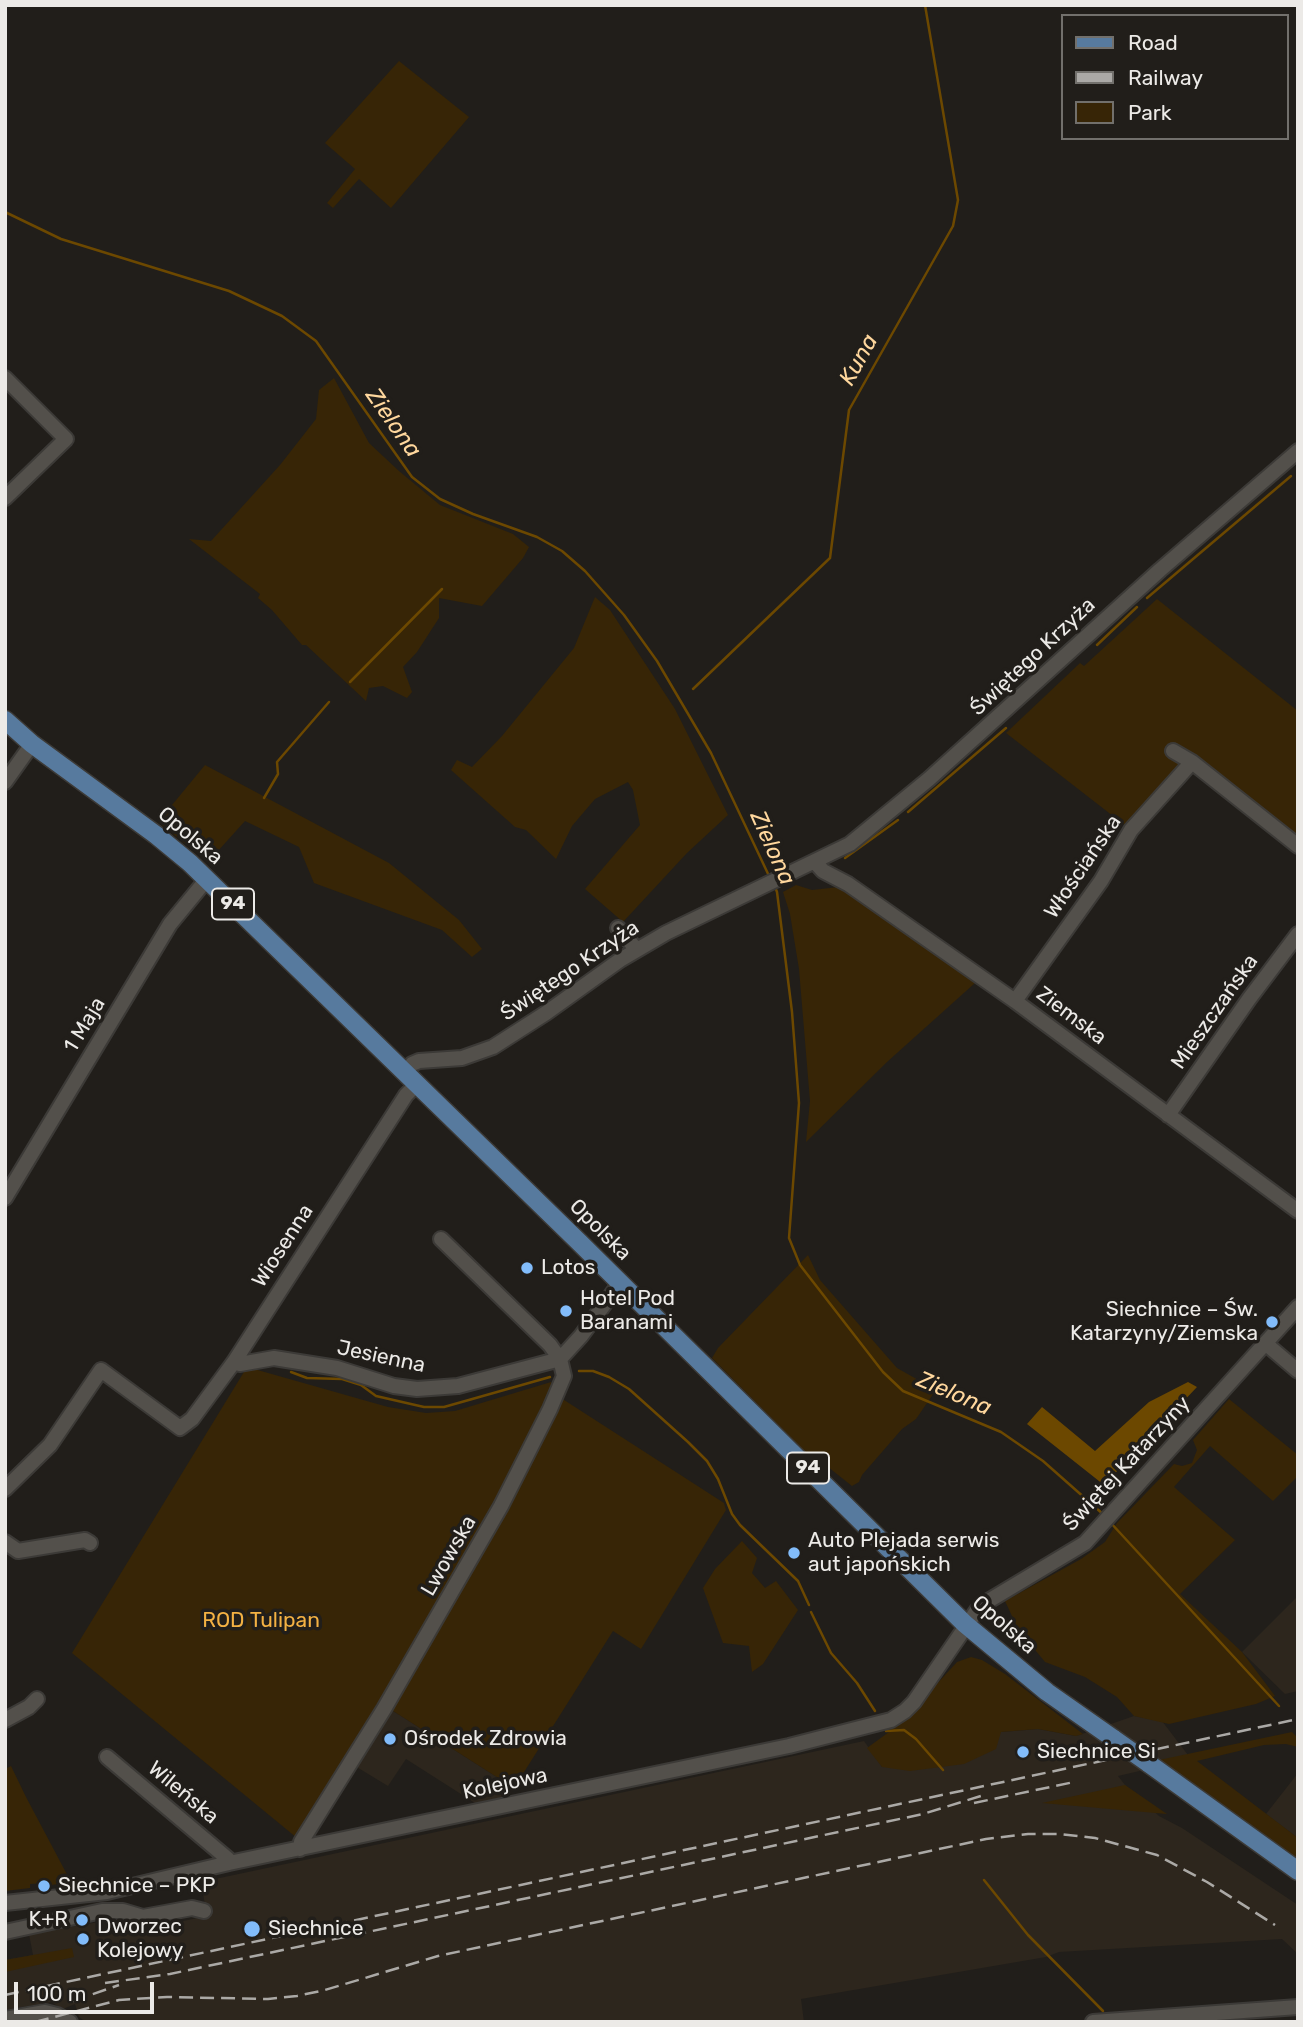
<!DOCTYPE html>
<html>
<head>
<meta charset="utf-8">
<style>
  body { margin:0 }
  #map { position:relative; width:1303px; height:2027px; overflow:hidden; background:#211e1a; font-family:Rubik,sans-serif }
  canvas { display:block }
  .frame { position:absolute; inset:0; border:7px solid #eceae7; pointer-events:none }
  .legend { position:absolute; left:1061px; top:14px; width:228px; height:126px; box-sizing:border-box; background:#211e1a; border:2px solid #72706c; margin:0; padding:9px 12px; list-style:none; font-size:21px; color:#eceae7 }
  .legend li { display:flex; align-items:center; gap:14px; height:35px }
  .legend b { width:35px; border:2px solid #72706c }
  .scale { position:absolute; left:14px; top:1982px; width:140px; height:32px; box-sizing:border-box; border:4px solid #eceae7; border-top:0; padding-left:9px; font-size:21px; line-height:24px; white-space:nowrap; color:#eceae7; -webkit-text-stroke:5px #211e1a; paint-order:stroke }
</style>
</head>
<body>
<div id="map">
<canvas width="1303" height="2027"></canvas>
<div class="frame"></div>
<ul class="legend">
<li><b style="height:9px;background:#577a9e"></b>Road</li>
<li><b style="height:9px;background:#aba9a6"></b>Railway</li>
<li><b style="height:19px;background:#372506"></b>Park</li>
</ul>
<div class="scale">100 m</div>
</div>
<script>
const g = document.querySelector('canvas').getContext('2d');
g.lineJoin = 'round';
function paint(path, color) {
  g.fillStyle = color;
  g.fill(path, 'evenodd');
}
function poly(rows) {
  const path = new Path2D();
  for (const r of rows) {
    path.moveTo(r[0], r[1]);
    for (let i = 2; i < r.length; i += 2) path.lineTo(r[i], r[i + 1]);
  }
  return path;
}
function trace(path, color, width, dash) {
  g.strokeStyle = color;
  g.lineWidth = width;
  g.lineCap = dash ? 'butt' : 'round';
  g.setLineDash(dash || []);
  g.stroke(path);
}
function drawText(font, color, halo, rows, align = 'center') {
  g.font = font + ' Rubik,sans-serif';
  g.lineWidth = 7;
  g.setLineDash([]);
  g.textBaseline = 'middle';
  g.strokeStyle = halo;
  g.fillStyle = color;
  for (const [text, x, y, turn = 0] of rows) {
    g.save();
    g.translate(x, y);
    g.rotate((+turn || 0) * Math.PI / 180);
    g.textAlign = isNaN(turn) ? turn : align;
    if (halo) g.strokeText(text, 0, 0);
    g.fillText(text, 0, 0);
    g.restore();
  }
}
paint(poly([
  [1298,1596,1298,1691,1285,1694,1242,1652],
  [390,1709,514,1788,509,1796,475,1803,406,1759,388,1786,355,1766],
  [1134,1716,1162,1721,1191,1759,1118,1776,1125,1785,1159,1816,1182,1828,1298,1905,1298,1954,1282,1939,1059,1952,1046,1957,801,1999,804,2022,86,2022,79,2017,75,2004,63,2009,51,2002,5,2010,5,1960,33,1955,29,1934,128,1917,131,1932,207,1916,201,1882,864,1741,882,1767,1001,1732,1038,1729,1076,1736],
  [1298,1773,1298,1838,1266,1814]
]), '#2d261d');
paint(poly([
  [399,61,469,117,391,208,359,179,333,208,327,203,355,169,325,143],
  [334,378,369,443,399,471,440,505,513,534,529,547,523,558,482,606,439,598,439,618,417,652,403,667,412,692,407,698,383,686,369,688,366,701,306,645,302,645,272,610,258,598,260,594,189,539,211,541,280,465,316,419,319,390],
  [595,597,610,610,675,709,728,815,687,853,623,922,585,889,640,825,633,790,628,782,595,799,572,826,556,859,526,830,515,827,451,770,457,760,472,767,502,736,574,648],
  [1157,599,1298,711,1298,837,1183,763,1131,830,1006,733,1080,663,1084,666],
  [205,765,389,863,459,920,482,949,472,957,442,930,314,883,299,847,245,821,208,862,158,822],
  [796,885,812,890,839,887,975,983,887,1062,806,1142,810,1101,799,969,790,914,783,892],
  [808,1255,820,1280,897,1368,936,1390,916,1419,902,1429,862,1475,859,1482,852,1486,823,1463,808,1455,712,1358,718,1348],
  [247,1367,388,1407,426,1413,455,1411,551,1382,554,1387,494,1507,378,1706,297,1838,72,1653],
  [561,1398,724,1503,726,1510,641,1649,613,1631,514,1788,390,1709,489,1540,538,1449],
  [1229,1399,1298,1455,1298,1476,1273,1501,1210,1446,1174,1487,1235,1540,1180,1594,1242,1652,1275,1696,1256,1704,1169,1724,1134,1716,1117,1697,1085,1677,1045,1662,1018,1629,1005,1601,1081,1559,1105,1542,1117,1523,1174,1464,1182,1466,1192,1463,1197,1450,1193,1440],
  [742,1541,757,1558,752,1573,765,1588,776,1581,798,1610,763,1664,752,1672,749,1646,723,1643,703,1588,715,1569],
  [971,1657,982,1660,1005,1674,1083,1734,1076,1736,1038,1729,1001,1732,996,1749,964,1764,910,1771,882,1767,867,1748,900,1724,957,1662],
  [1292,1732,1298,1738,1298,1747,1286,1744,1264,1745,1197,1761,1298,1838,1298,1862,1205,1796,1159,1760],
  [11,1766,26,1797,71,1882,45,1886,45,1883,30,1884,30,1888,5,1891,5,1769],
  [1125,1785,1167,1814,1042,1803],
  [72,1948,74,1957,5,1972,5,1960]
]), '#372506');
paint(poly([
  [1188,1382,1197,1387,1104,1485,1027,1424,1042,1407,1095,1451,1149,1402]
]), '#6c4800');
trace(poly([
  [5,212,61,239,229,291,282,316,316,341,412,477,440,499,473,514,537,537,562,551,585,571,624,615,657,661,711,753,770,878],
  [1147,598,1291,476],
  [1097,645,1137,607],
  [350,682,442,589],
  [693,689,830,558,849,410,953,226,958,200,925,5],
  [264,798,278,774,277,762,329,702],
  [908,812,1006,728],
  [845,858,898,820],
  [775,887,777,892,792,1012,799,1103,789,1238,800,1265,883,1372,903,1391,1001,1432,1043,1461,1104,1515],
  [579,1371,593,1371,609,1377,629,1389,688,1442,707,1461,718,1479,732,1514,740,1525,798,1581,809,1605],
  [291,1372,307,1378,342,1379,361,1385,376,1396,424,1407,444,1407,550,1377],
  [1110,1522,1279,1706],
  [811,1612,831,1653,857,1683,875,1711],
  [886,1731,904,1730,916,1739,943,1770],
  [984,1880,1028,1935,1103,2011]
]), '#6c4800', 2.5);
const minor = poly([
  [5,378,66,439,5,498],
  [1173,751,1192,762,1298,846],
  [5,782,32,744],
  [815,862,823,871,848,884,1015,1001,1298,1211],
  [618,928,637,950],
  [1015,1001,1101,881,1131,830,1192,762],
  [405,1072,412,1064,419,1061,462,1058,493,1047,546,1013,620,960,666,933,850,844,929,779,1160,570,1298,451],
  [1168,1115,1249,999,1298,934],
  [5,1198,170,924,207,879],
  [1265,1343,1298,1371],
  [234,1362,240,1364,274,1358,337,1368,394,1386,417,1389,458,1386,560,1359,581,1336,620,1283],
  [5,1489,50,1445,101,1370,180,1428,192,1419,234,1362,406,1095,417,1084],
  [5,1542,18,1551,85,1540,90,1543],
  [5,1720,29,1707,37,1699],
  [107,1757,228,1859,229,1863],
  [300,1849,301,1842,384,1709,501,1506,550,1409,564,1376,560,1359,550,1345,441,1239],
  [5,1903,107,1892,229,1863,789,1746,891,1720,905,1711,914,1702,980,1606,1085,1543,1298,1307],
  [5,1932,102,1911,123,1911,143,1917,192,1908,204,1911],
  [5,2019,45,2012,57,2015,70,2022],
  [1093,2022,1298,2007]
]);
const major = poly([
  [5,720,32,744,156,835,190,863,580,1243,965,1624,1047,1692,1114,1739],
  [1148,1763,1298,1871]
]);
trace(minor, '#3c3a37', 18);
trace(major, '#3c3a37', 21);
trace(minor, '#53504b', 14);
trace(major, '#577a9e', 18);
trace(poly([
  [974,1803,1074,1782],
  [105,1983,170,1974,923,1814,984,1795],
  [5,1995,1298,1719],
  [73,2001,119,1985],
  [35,2022,119,2000,167,1997,268,1999,297,1996,325,1990,438,1956,986,1839,1028,1834,1060,1834,1095,1838,1157,1855,1207,1882,1275,1925]
]), '#aba9a6', 2.5, [14, 7]);
const majorBridge = poly([
  [1114,1739,1148,1763]
]);
trace(majorBridge, '#3c3a37', 21, []);
trace(majorBridge, '#577a9e', 18);
for (const [x, y, r, color] of [
  [527,1268,7,"#82bcfa"],
  [566,1311,7,"#82bcfa"],
  [1272,1322,7,"#82bcfa"],
  [794,1553,7,"#82bcfa"],
  [390,1739,7,"#82bcfa"],
  [1023,1752,7,"#82bcfa"],
  [44,1886,7,"#82bcfa"],
  [82,1920,7,"#82bcfa"],
  [252,1929,9,"#82bcfa"],
  [83,1939,7,"#82bcfa"]
]) {
  const dot = new Path2D();
  dot.arc(x, y, r, 0, 2 * Math.PI);
  g.fillStyle = color;
  g.fill(dot);
  trace(dot, '#211e1a', 2.5);
}
for (const [x, y, w] of [
  [233,904,42],
  [808,1468,42]
]) {
  const box = new Path2D();
  box.roundRect(x - w / 2, y - 15.5, w, 31, 5);
  g.fillStyle = '#211e1a';
  g.fill(box);
  trace(box, '#eceae7', 2);
}
drawText('bold 19px', '#eceae7', null, [
  ["94",233,904],
  ["94",808,1468]
]);
drawText('21px', '#eceae7', '#211e1a', [
  ["Świętego Krzyża",1033,657,-43],
  ["Opolska",190,836,40],
  ["Włościańska",1083,867,-56],
  ["Świętego Krzyża",570,971,-34],
  ["Mieszczańska",1215,1012,-55],
  ["Ziemska",1071,1016,37],
  ["1 Maja",85,1025,-59],
  ["Opolska",600,1230,45],
  ["Wiosenna",283,1246,-57],
  ["Jesienna",381,1357,12],
  ["Świętej Katarzyny",1127,1464,-47],
  ["Lwowska",449,1556,-60],
  ["Opolska",1004,1625,41],
  ["Kolejowa",505,1784,-12],
  ["Wileńska",183,1793,40]
]);
drawText('21px', '#eceae7', '#211e1a', [
  ["Lotos",541,1268],
  ["Hotel Pod",580,1299],
  ["Baranami",580,1323],
  ["Siechnice – Św.",1258,1310,"right"],
  ["Katarzyny/Ziemska",1258,1334,"right"],
  ["Auto Plejada serwis",808,1541],
  ["aut japońskich",808,1565],
  ["Ośrodek Zdrowia",404,1739],
  ["Siechnice Si",1037,1752],
  ["Siechnice – PKP",58,1886],
  ["K+R",68,1920,"right"],
  ["Dworzec",97,1927],
  ["Kolejowy",97,1951],
  ["Siechnice",268,1929]
], 'left');
drawText('21px', '#f3b143', '#211e1a', [
  ["ROD Tulipan",261,1621]
]);
drawText('italic 23px', '#ffd79d', '#211e1a', [
  ["Kuna",859,360,-61],
  ["Zielona",393,423,55],
  ["Zielona",772,848,66],
  ["Zielona",954,1394,23]
]);
</script>
</body>
</html>
